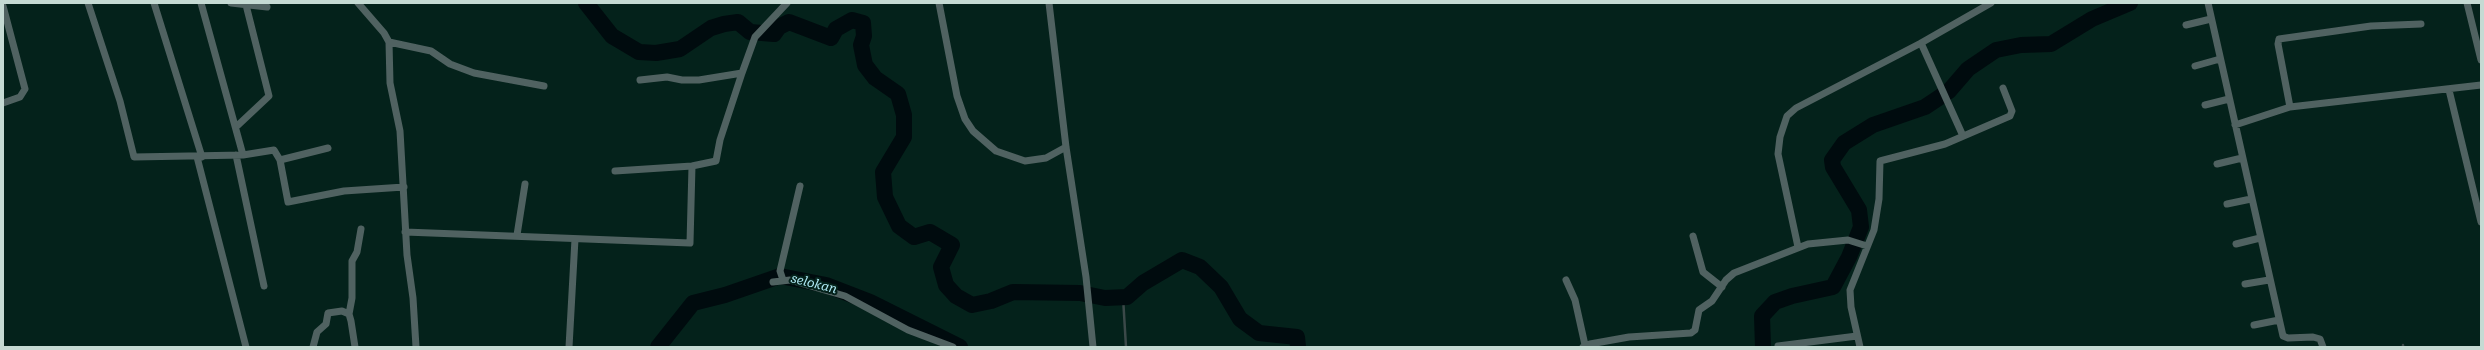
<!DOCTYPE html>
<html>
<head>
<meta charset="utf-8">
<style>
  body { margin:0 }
  #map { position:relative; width:2484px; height:350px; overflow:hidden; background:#04221b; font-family:"Roboto Serif",serif }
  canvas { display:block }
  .frame { position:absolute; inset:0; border:4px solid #c5dad3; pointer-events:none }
</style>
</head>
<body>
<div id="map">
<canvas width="2484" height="350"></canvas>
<div class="frame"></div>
</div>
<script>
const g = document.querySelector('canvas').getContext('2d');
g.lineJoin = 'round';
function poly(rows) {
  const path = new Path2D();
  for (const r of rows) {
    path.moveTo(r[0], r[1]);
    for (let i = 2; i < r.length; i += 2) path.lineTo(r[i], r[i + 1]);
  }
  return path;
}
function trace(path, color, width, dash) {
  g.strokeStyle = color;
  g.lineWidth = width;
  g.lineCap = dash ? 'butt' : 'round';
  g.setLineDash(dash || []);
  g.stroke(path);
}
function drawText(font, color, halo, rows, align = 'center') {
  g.font = font + ' "Roboto Serif",serif';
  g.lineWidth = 4;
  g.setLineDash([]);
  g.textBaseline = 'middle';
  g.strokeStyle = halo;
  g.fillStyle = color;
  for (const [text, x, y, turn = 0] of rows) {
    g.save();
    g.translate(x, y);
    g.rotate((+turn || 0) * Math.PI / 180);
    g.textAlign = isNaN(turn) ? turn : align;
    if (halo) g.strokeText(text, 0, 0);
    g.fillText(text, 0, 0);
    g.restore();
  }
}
trace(poly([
  [1123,297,1126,347],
  [2403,345,2403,347]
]), '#3b4949', 2.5);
trace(poly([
  [586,3,612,36,639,52,656,53,680,49,711,28,724,24,738,22,750,32,774,34,779,27,789,22,831,38,836,29,852,20,863,23,864,36,861,45,865,65,875,78,898,94,904,115,904,137,883,172,885,197,899,226,914,237,930,232,952,245,941,267,946,285,956,296,972,305,991,301,1013,292,1080,293,1105,298,1127,297,1143,283,1182,260,1200,267,1221,287,1240,319,1259,333,1297,337,1298,347],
  [658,347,693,303,725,295,780,276,826,285,870,302,960,347],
  [1763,347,1762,316,1775,302,1792,296,1833,287,1849,257,1861,227,1859,210,1833,167,1832,160,1844,143,1873,125,1925,107,1949,91,1968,69,1996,50,2021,45,2051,44,2092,19,2130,3]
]), '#000b0e', 16);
trace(poly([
  [88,3,120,101,134,157,243,155,274,150,280,160,288,202,344,191,404,187],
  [154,3,202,157],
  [201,3,243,155],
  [231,3,267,7],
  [358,3,384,33,389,42,390,83,400,131,407,255,413,298,416,347],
  [939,3,957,96,965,119,973,131,996,151,1025,161,1046,158,1066,147],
  [1049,3,1066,147,1086,277,1093,347],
  [2208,3,2283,336,2288,338,2313,337,2320,339,2323,347],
  [2467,3,2481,60],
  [3,6,25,89,20,97,3,103],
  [2186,25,2211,19],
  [389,42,431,51,450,64,474,73,544,86],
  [1921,43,1963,136],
  [2195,66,2220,59],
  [640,80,667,77,682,80,699,80,742,73,755,37,787,3],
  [2449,90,2481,222],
  [2205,105,2229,99],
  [2290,107,2278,44,2279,39,2371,26,2421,24],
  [2235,125,2290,107,2481,85],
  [236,127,269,96,246,5],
  [236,155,264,286],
  [197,157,246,347],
  [280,160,328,148],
  [2217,164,2242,158],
  [615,171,692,166,716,161,720,140,742,73],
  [2227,204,2251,199],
  [405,232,690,243,692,166],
  [517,235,525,184],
  [1693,236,1703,272,1722,287],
  [2236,244,2260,238],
  [1798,247,1778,154,1780,137,1787,116,1796,108,1921,43,1991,3],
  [783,280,780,271,800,186],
  [1566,280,1575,300,1585,345],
  [773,282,790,280,845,296,908,330,953,347],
  [2245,284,2269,280],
  [349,314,352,298,352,261,357,252,361,229],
  [2254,325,2279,320],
  [1778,346,1857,336],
  [313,347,317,332,326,324,328,313,342,311,349,314,351,321,355,347],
  [569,347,575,239],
  [1583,347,1590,344,1629,337,1691,333,1695,330,1699,310,1712,301,1726,280,1734,273,1808,244,1848,240,1867,246],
  [1860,347,1851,307,1850,290,1874,230,1879,199,1880,161,1945,144,2010,116,2012,111,2003,88]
]), '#506261', 7);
drawText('italic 13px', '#b0eaf5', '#04221b', [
  ["selokan",814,284,14]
]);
</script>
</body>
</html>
